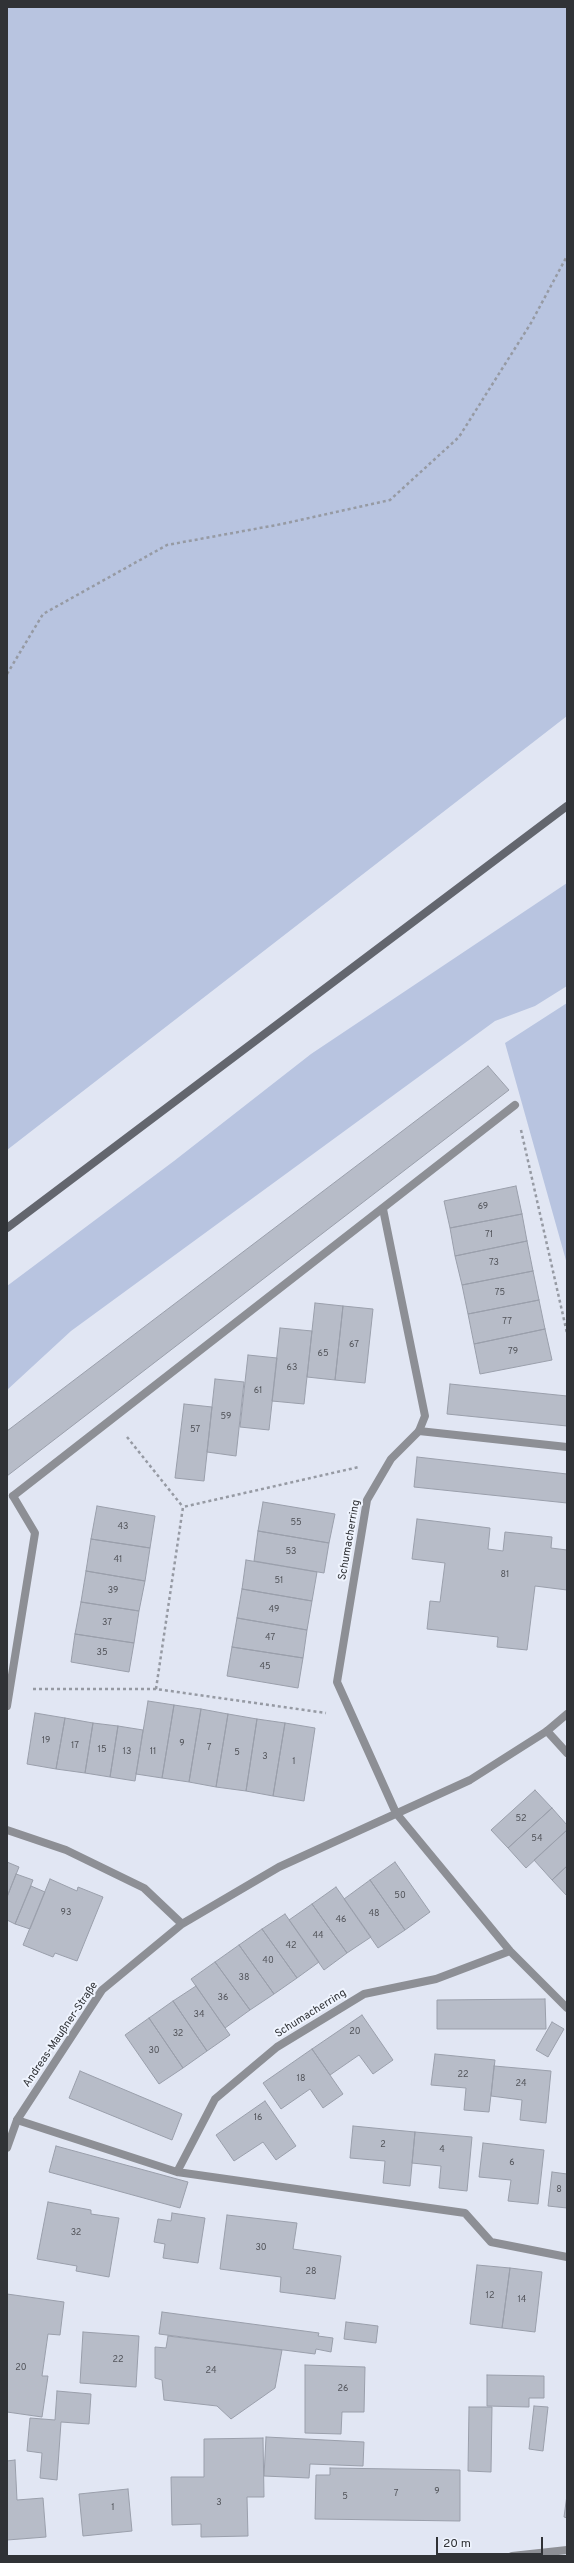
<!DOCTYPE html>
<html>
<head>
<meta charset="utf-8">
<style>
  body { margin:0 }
  #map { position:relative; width:574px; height:2563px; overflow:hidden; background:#e1e6f3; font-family:Overpass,sans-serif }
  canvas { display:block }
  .frame { position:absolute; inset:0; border:8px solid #303236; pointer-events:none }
  .scale { position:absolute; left:436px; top:2537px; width:107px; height:18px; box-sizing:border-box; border:2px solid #303236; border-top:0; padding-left:5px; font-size:12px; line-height:14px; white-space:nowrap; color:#303236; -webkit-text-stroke:3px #eff4fe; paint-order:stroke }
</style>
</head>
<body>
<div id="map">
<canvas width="574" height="2563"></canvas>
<div class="frame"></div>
<div class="scale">20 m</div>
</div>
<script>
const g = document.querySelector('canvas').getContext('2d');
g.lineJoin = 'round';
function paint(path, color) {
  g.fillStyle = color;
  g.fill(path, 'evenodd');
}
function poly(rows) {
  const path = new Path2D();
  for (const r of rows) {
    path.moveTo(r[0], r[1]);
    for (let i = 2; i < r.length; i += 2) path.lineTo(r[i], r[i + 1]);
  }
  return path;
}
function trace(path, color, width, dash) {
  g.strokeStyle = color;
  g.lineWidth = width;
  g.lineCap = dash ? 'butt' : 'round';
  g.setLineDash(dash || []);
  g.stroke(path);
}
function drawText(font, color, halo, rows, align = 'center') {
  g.font = font + ' Overpass,sans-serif';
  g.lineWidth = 4;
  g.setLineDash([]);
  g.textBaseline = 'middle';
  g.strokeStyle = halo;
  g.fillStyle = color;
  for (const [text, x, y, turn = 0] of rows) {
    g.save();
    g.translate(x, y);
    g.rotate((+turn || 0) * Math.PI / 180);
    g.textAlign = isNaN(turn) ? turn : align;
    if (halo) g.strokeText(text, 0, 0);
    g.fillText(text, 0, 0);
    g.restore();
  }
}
paint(poly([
  [7,7,567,7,567,716,7,1150],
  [567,883,567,986,535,1006,495,1021,71,1331,7,1390,7,1286,174,1161,311,1054],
  [567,1003,567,1264,505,1043]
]), '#b8c4e0');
const building = poly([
  [488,1066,509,1090,7,1476,7,1431,488,1066],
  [516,1186,522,1214,450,1228,444,1201,516,1186],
  [522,1214,527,1241,455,1256,450,1228,522,1214],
  [527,1241,533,1271,462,1285,455,1256,527,1241],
  [533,1271,539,1300,468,1314,462,1285,533,1271],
  [539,1300,545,1329,474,1344,468,1314,539,1300],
  [315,1303,343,1306,335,1380,307,1377,315,1303],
  [343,1306,373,1309,365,1383,335,1380,343,1306],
  [280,1328,312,1331,304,1404,272,1401,280,1328],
  [545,1329,552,1360,480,1374,474,1344,545,1329],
  [248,1355,277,1358,269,1430,240,1427,248,1355],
  [215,1379,244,1382,236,1456,207,1452,215,1379],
  [450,1384,567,1396,567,1426,447,1414,450,1384],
  [184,1404,212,1407,204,1481,175,1478,184,1404],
  [417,1457,567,1474,567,1503,414,1487,417,1457],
  [263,1502,335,1514,329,1543,258,1531,263,1502],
  [97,1506,155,1516,150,1548,91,1539,97,1506],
  [417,1519,490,1528,488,1549,503,1551,505,1532,552,1537,551,1548,567,1550,567,1590,535,1586,527,1650,497,1647,498,1637,427,1629,430,1601,440,1602,445,1563,412,1559,417,1519],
  [258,1531,329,1543,324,1573,254,1561,258,1531],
  [91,1539,150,1548,145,1581,86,1571,91,1539],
  [246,1560,317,1572,312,1601,242,1589,246,1560],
  [86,1571,145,1581,139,1611,81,1602,86,1571],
  [242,1589,312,1601,307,1630,237,1618,242,1589],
  [81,1602,139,1611,134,1643,75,1634,81,1602],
  [237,1618,307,1630,303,1658,232,1647,237,1618],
  [75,1634,134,1643,129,1672,71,1662,75,1634],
  [232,1647,303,1658,298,1688,227,1676,232,1647],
  [148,1701,174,1705,162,1778,136,1774,148,1701],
  [174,1705,201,1709,189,1782,162,1778,174,1705],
  [201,1709,228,1714,216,1787,189,1782,201,1709],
  [35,1713,65,1718,56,1769,27,1764,35,1713],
  [228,1714,257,1719,246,1791,216,1787,228,1714],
  [65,1718,93,1723,85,1773,56,1769,65,1718],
  [257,1719,285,1723,273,1796,246,1791,257,1719],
  [93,1723,118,1726,110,1777,85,1773,93,1723],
  [285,1723,315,1728,304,1801,273,1796,285,1723],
  [118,1726,143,1730,135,1781,110,1777,118,1726],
  [535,1790,552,1808,508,1848,491,1830,535,1790],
  [552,1808,567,1825,567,1830,526,1868,508,1848,552,1808],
  [567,1830,567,1866,552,1880,534,1860,567,1830],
  [7,1862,19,1867,7,1897,7,1862],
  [395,1862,430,1912,405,1930,370,1880,395,1862],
  [567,1866,567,1896,552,1880,567,1866],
  [16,1874,33,1880,15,1924,7,1920,7,1897,16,1874],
  [50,1879,77,1891,78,1887,103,1897,77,1961,55,1953,53,1957,23,1945,50,1879],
  [370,1880,405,1930,378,1948,344,1899,370,1880],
  [31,1886,45,1892,30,1929,15,1924,31,1886],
  [336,1887,371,1937,347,1953,312,1904,336,1887],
  [312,1904,347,1953,324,1970,289,1920,312,1904],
  [285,1914,319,1962,297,1978,262,1929,285,1914],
  [262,1929,297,1978,274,1994,239,1945,262,1929],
  [239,1945,274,1994,250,2010,215,1962,239,1945],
  [215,1962,250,2010,225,2028,191,1979,215,1962],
  [196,1986,230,2035,207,2051,173,2001,196,1986],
  [545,1999,546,2029,437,2029,437,2000,545,1999],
  [173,2001,207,2051,183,2068,149,2018,173,2001],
  [362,2015,393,2060,373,2074,359,2055,330,2075,312,2049,362,2015],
  [149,2018,183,2068,159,2084,125,2035,149,2018],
  [552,2022,564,2029,548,2057,536,2050,552,2022],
  [312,2049,343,2094,323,2108,310,2089,281,2109,263,2083,312,2049],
  [435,2054,495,2060,489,2112,464,2110,466,2088,431,2085,435,2054],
  [494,2066,551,2071,546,2123,520,2120,522,2100,491,2096,494,2066],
  [80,2071,182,2114,172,2140,69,2098,80,2071],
  [265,2101,296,2146,276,2160,263,2142,234,2161,216,2135,265,2101],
  [353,2126,415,2132,410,2186,383,2183,385,2161,350,2158,353,2126],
  [415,2132,472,2137,467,2191,439,2188,441,2166,412,2163,415,2132],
  [483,2143,544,2150,538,2204,508,2201,511,2180,479,2177,483,2143],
  [56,2146,188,2182,180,2208,49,2172,56,2146],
  [552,2172,567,2174,567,2208,548,2206,552,2172],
  [48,2202,91,2210,91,2214,119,2218,109,2277,76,2271,77,2266,37,2259,48,2202],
  [172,2213,205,2218,198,2263,163,2258,165,2244,154,2242,158,2219,171,2221,172,2213],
  [227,2215,297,2223,293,2249,341,2256,335,2299,280,2292,281,2277,220,2269,227,2215],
  [477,2265,510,2268,502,2328,470,2324,477,2265],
  [510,2268,542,2272,535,2332,502,2328,510,2268],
  [7,2294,64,2302,60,2335,48,2334,42,2376,48,2376,42,2417,7,2412,7,2294],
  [162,2312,319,2333,318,2336,333,2338,331,2352,316,2349,315,2354,159,2334,162,2312],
  [346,2322,378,2326,376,2343,344,2339,346,2322],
  [83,2332,139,2336,136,2387,80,2383,83,2332],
  [168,2336,282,2350,275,2388,231,2419,217,2406,164,2400,162,2380,155,2378,155,2347,166,2348,168,2336],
  [305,2365,365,2367,364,2412,342,2412,341,2434,305,2433,305,2365],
  [487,2375,544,2376,544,2398,529,2398,529,2407,487,2406,487,2375],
  [57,2391,91,2394,89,2424,61,2422,57,2480,40,2478,42,2453,27,2451,30,2418,55,2420,57,2391],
  [534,2406,548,2407,543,2451,529,2449,534,2406],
  [469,2407,492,2407,491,2472,468,2471,469,2407],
  [266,2437,364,2442,363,2466,310,2464,309,2478,264,2476,266,2437],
  [263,2438,264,2497,247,2497,248,2536,201,2537,201,2524,172,2525,171,2477,204,2477,204,2439,263,2438],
  [15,2460,17,2500,43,2498,46,2537,7,2540,7,2461,15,2460],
  [330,2468,460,2470,460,2521,315,2519,316,2475,330,2475,330,2468],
  [128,2489,132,2531,83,2536,79,2494,128,2489],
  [567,2495,567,2518,564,2517,567,2495]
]);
paint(building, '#b7bcc8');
trace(building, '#9a9fab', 1);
trace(poly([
  [7,674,43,614,167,545,282,524,390,500,459,437,531,323,567,256],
  [521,1130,567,1333],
  [127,1437,183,1507],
  [33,1689,156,1689,326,1713],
  [156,1689,183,1507,359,1467]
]), '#969aa3', 2.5, [3, 3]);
trace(poly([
  [419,1431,567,1447],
  [13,1496,515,1105],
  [547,1731,567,1753],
  [396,1813,510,1951,567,2008],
  [17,2120,177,2172,465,2213,491,2242,567,2257],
  [177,2172,215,2099,277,2047,364,1994,436,1979,510,1951]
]), '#8d8f95', 8);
trace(poly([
  [383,1209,425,1416,419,1431,391,1459,367,1500,337,1682,396,1813],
  [7,1706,35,1533,13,1496],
  [7,1830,66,1850,144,1888,182,1924],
  [7,2148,17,2120,102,1990,182,1924,279,1867,470,1780,547,1731,567,1714],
  [512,2556,567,2550]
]), '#8d8f95', 8);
trace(poly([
  [7,1228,567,806]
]), '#63666e', 8);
drawText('9px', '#52545a', null, [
  ["69",483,1207],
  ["71",489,1235],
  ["73",494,1263],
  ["75",500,1293],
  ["77",507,1322],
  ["67",354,1345],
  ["79",513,1352],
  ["65",323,1354],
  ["63",292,1368],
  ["61",258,1391],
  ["59",226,1417],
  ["57",195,1430],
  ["55",296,1523],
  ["43",123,1527],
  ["53",291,1552],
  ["41",118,1560],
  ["81",505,1575],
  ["51",279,1581],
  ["39",113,1591],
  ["49",274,1610],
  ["37",107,1623],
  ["47",270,1638],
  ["35",102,1653],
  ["45",265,1667],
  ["19",46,1741],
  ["9",182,1744],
  ["17",75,1746],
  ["7",209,1748],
  ["15",102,1750],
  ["13",127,1752],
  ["11",153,1752],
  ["5",237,1753],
  ["3",265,1757],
  ["1",294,1762],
  ["52",521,1819],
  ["54",537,1839],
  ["50",400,1896],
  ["93",66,1913],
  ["48",374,1914],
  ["46",341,1920],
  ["44",318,1936],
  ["42",291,1946],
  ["40",268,1961],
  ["38",244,1978],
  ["36",223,1998],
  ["34",199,2015],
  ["20",355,2032],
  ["32",178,2034],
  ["30",154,2051],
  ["22",463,2075],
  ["18",301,2079],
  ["24",521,2084],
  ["16",258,2118],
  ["2",383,2145],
  ["4",442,2150],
  ["6",512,2163],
  ["8",559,2190],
  ["32",76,2233],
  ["30",261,2248],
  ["28",311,2272],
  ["12",490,2296],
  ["14",522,2300],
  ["22",118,2360],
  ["20",21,2368],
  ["24",211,2371],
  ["26",343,2389],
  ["9",437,2492],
  ["7",396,2494],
  ["5",345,2497],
  ["3",219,2503],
  ["1",113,2508]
]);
drawText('11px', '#303236', '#eff4fe', [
  ["Schumacherring",350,1540,-80],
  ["Schumacherring",311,2014,-32],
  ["Andreas-Maußner-Straße",61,2035,-56]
]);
</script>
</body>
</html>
